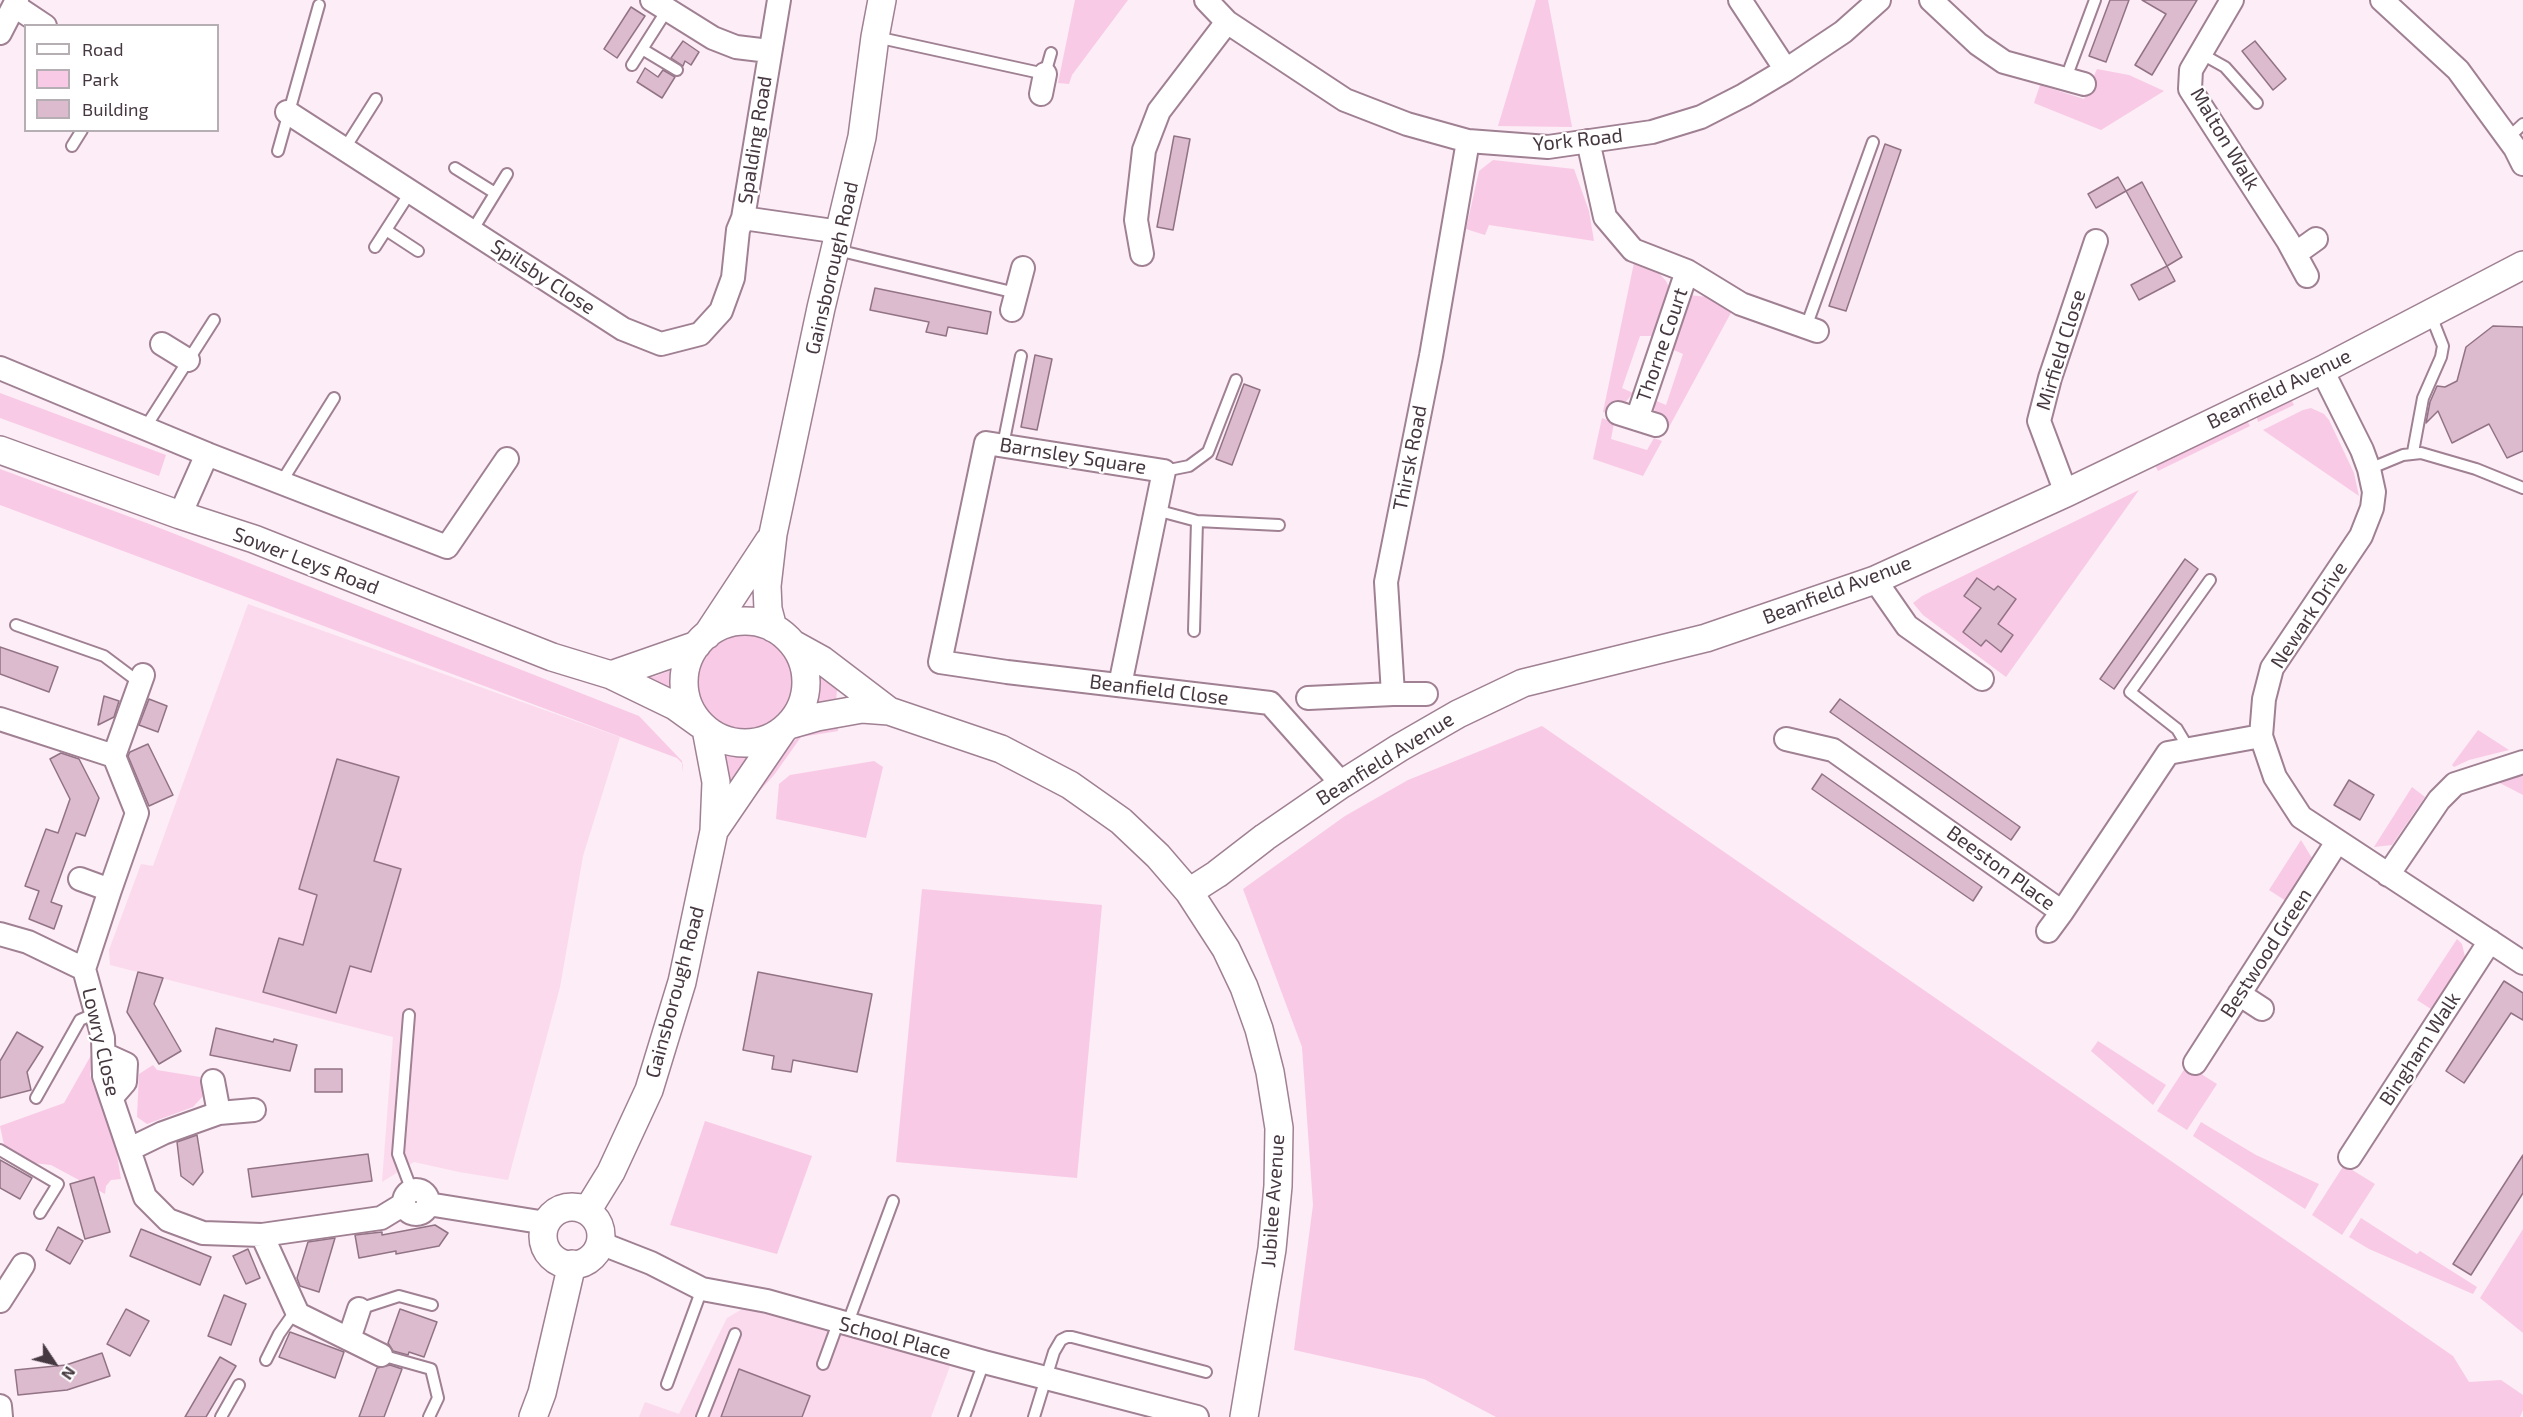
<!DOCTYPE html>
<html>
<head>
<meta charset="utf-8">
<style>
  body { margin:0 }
  #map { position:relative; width:2523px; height:1417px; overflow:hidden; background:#fcedf6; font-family:"Exo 2",sans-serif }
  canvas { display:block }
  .legend { position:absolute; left:24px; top:24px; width:195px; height:108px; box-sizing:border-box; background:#fff; border:2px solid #b5afb3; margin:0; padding:8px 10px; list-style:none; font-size:18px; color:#463840 }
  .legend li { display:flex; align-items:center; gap:12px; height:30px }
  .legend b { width:30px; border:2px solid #b5afb3 }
  .north { position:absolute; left:24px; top:1333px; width:60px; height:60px; -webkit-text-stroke:4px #fff; paint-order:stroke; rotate:125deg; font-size:16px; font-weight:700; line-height:24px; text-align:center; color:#463840 }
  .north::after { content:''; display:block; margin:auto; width:21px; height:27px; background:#463840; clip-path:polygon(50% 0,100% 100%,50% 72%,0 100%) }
</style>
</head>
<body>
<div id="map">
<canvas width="2523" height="1417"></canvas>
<ul class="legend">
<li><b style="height:8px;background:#fff"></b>Road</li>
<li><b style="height:16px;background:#f9cae6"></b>Park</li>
<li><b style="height:16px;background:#ddbbcf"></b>Building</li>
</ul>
<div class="north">N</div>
</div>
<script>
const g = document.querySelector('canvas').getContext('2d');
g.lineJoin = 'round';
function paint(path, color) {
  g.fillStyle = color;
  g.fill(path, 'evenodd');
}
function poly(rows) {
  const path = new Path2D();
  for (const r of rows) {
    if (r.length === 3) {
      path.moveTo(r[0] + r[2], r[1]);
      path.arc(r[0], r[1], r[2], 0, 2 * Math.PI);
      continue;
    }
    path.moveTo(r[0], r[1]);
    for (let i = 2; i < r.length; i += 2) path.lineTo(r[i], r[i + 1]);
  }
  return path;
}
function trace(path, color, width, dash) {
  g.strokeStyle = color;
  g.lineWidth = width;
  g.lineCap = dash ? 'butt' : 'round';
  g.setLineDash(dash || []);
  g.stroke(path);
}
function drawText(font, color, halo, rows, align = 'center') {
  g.font = font + ' "Exo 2",sans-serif';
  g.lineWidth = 4.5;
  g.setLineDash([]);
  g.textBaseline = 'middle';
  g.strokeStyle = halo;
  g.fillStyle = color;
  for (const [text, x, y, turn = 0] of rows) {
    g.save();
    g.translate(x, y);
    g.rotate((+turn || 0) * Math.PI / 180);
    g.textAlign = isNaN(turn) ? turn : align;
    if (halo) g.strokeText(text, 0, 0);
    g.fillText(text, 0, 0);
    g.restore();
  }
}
paint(poly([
  [248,604,620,737,583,856,560,987,508,1180,459,1172,414,1162,382,1182,393,1037,110,965,109,950,141,864,153,866],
  [749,1305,953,1358,931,1417,639,1417,645,1402,679,1414,727,1318]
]), '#fcdaee');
paint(poly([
  [1075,0,1128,0,1072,75,1069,84,1058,83],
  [1536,0,1548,0,1572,127,1498,126],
  [2097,69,2129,75,2164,91,2101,130,2034,103,2040,85,2084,99],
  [1493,160,1574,169,1589,211,1594,241,1489,225,1485,235,1466,229,1479,171],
  [1635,258,1657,271,1666,281,1671,291,1656,336,1640,336,1622,388,1633,393,1615,415,1603,412],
  [1688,295,1708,297,1733,309,1668,429,1655,416,1654,400,1666,405,1683,354,1669,348],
  [0,393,166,455,159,476,0,418],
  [2290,397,2294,405,2258,422,2256,414],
  [2311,408,2324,414,2329,420,2354,473,2359,496,2263,430,2303,410],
  [1602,418,1614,423,1611,439,1647,450,1654,438,1662,441,1643,476,1593,459],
  [2246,418,2250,426,2158,471,2154,463],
  [0,469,152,525,639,716,682,761,683,772,683,764,677,758,0,505],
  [2139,490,2006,677,1923,615,1913,603,1922,596],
  [745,682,51],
  [671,670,675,673,676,695,638,679,656,676],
  [816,670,842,683,837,690,836,701,813,707,817,682],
  [837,722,838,731,801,737,774,775,754,797,752,794,786,749,802,733],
  [1542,726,2453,1356,2469,1382,2501,1380,2523,1395,2523,1410,2520,1417,1496,1417,1424,1379,1294,1350,1313,1205,1302,1047,1243,889,1345,816,1408,780],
  [2478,730,2509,750,2469,760,2454,767,2452,765],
  [720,749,736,753,758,754,736,787,723,783],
  [874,761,883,767,866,838,776,819,779,784,790,775],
  [2523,776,2523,795,2494,780],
  [2412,787,2425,797,2392,845,2374,847],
  [2301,840,2312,858,2286,901,2269,890],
  [922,889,1102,905,1077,1178,896,1162],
  [2457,939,2462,944,2466,961,2434,1011,2417,1000],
  [2098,1041,2166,1085,2153,1105,2091,1051],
  [94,1050,90,1075,94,1088,104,1099,110,1113,121,1179,111,1180,106,1186,105,1194,51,1165,33,1163,19,1158,4,1145,0,1126,64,1103],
  [153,1065,157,1070,200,1077,203,1096,193,1107,147,1124,137,1117,139,1074],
  [2187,1065,2217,1084,2187,1130,2157,1111],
  [705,1121,812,1156,777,1254,670,1225],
  [2201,1122,2256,1155,2319,1184,2305,1209,2193,1136],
  [2344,1165,2375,1184,2342,1235,2312,1215],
  [2361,1218,2417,1254,2420,1251,2477,1287,2473,1294,2369,1249,2349,1237],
  [2523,1229,2523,1333,2480,1298]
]), '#f9cae6');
const building = poly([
  [2110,0,2129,0,2106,62,2089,56,2110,0],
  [2142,0,2197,0,2152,75,2135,65,2166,14,2142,0],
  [631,7,645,16,617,58,604,49,631,7],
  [683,41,699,52,691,65,685,61,683,66,671,58,683,41],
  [2255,41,2286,79,2273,90,2242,51,2255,41],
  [645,68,658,77,663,70,675,77,662,98,637,82,645,68],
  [1174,136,1190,139,1173,230,1157,227,1174,136],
  [1885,144,1901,150,1846,311,1829,306,1885,144],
  [2118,177,2126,191,2096,208,2088,194,2118,177],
  [2142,182,2182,257,2167,266,2126,191,2142,182],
  [2167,266,2175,281,2139,300,2131,285,2167,266],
  [875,288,991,312,987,334,948,327,946,336,926,332,929,322,870,310,875,288],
  [2493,326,2523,327,2523,451,2507,458,2489,424,2452,443,2438,411,2426,423,2430,402,2437,386,2445,387,2457,381,2466,347,2493,326],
  [1035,355,1052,359,1037,430,1021,427,1035,355],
  [1244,384,1260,390,1232,465,1216,459,1244,384],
  [2185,559,2198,569,2114,689,2100,679,2185,559],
  [1977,578,1994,590,1998,586,2016,599,1998,624,2013,635,2001,652,1986,640,1981,646,1963,632,1981,608,1964,596,1977,578],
  [0,647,58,667,49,692,0,674,0,647],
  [104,696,119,701,114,717,98,725,104,696],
  [149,699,167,706,158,732,139,725,149,699],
  [1840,699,2020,827,2011,840,1830,712,1840,699],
  [148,744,173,795,149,806,128,756,130,752,148,744],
  [61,753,79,759,99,798,85,836,76,833,51,902,62,906,54,929,29,919,39,891,25,886,46,829,58,833,70,799,50,759,61,753],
  [337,759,399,777,374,861,401,869,371,972,350,966,336,1013,263,992,279,938,303,945,317,895,299,889,337,759],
  [1822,774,1982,887,1973,901,1812,789,1822,774],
  [2349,780,2374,795,2360,820,2334,805,2349,780],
  [138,972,163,978,154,1004,181,1051,159,1064,127,1012,138,972],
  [758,972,872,994,857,1072,793,1060,791,1072,772,1069,774,1056,743,1050,758,972],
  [2504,981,2523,993,2523,1020,2511,1013,2464,1083,2446,1071,2504,981],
  [216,1028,273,1042,274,1039,297,1045,290,1071,210,1055,216,1028],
  [17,1032,43,1047,27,1072,31,1090,0,1098,0,1061,17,1032],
  [315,1069,342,1069,342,1092,315,1092,315,1069],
  [197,1135,203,1172,193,1185,181,1176,177,1142,197,1135],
  [368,1154,372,1181,252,1197,248,1169,368,1154],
  [2523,1155,2523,1193,2471,1275,2453,1264,2523,1155],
  [0,1160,32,1178,20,1199,0,1188,0,1160],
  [94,1177,110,1232,85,1239,70,1184,94,1177],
  [435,1225,448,1233,439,1246,396,1254,396,1251,359,1258,355,1235,382,1232,382,1235,435,1225],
  [58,1227,83,1241,70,1264,46,1250,58,1227],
  [141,1229,211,1257,200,1285,130,1256,141,1229],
  [335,1238,319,1292,300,1286,297,1278,308,1242,335,1238],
  [248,1249,260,1278,246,1284,233,1256,248,1249],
  [224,1295,246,1304,231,1345,208,1336,224,1295],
  [126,1309,149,1321,130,1356,107,1344,126,1309],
  [400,1309,437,1322,424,1357,409,1352,408,1355,393,1351,388,1343,400,1309],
  [290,1332,344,1352,335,1378,279,1357,290,1332],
  [102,1353,110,1376,67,1390,18,1395,15,1370,66,1365,102,1353],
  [220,1357,236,1366,206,1417,185,1417,220,1357],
  [390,1365,402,1369,384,1417,359,1417,377,1368,390,1365],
  [739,1369,810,1396,802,1417,721,1417,739,1369]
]);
paint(building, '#ddbbcf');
trace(building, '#927385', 1.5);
const service = poly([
  [876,37,1045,74,1051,53],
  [642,49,677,70],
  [2200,53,2225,67,2257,103],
  [632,65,667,10],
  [2066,78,2095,0],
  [2508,138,2523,124],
  [72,146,82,130],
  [345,148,376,99],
  [278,151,319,5],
  [455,168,495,193],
  [386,230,418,251],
  [472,231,507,174],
  [375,247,411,191],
  [837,250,1016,293],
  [1806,327,1873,142],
  [145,428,214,320],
  [1003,445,1021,356],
  [2413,452,2423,398,2441,357,2443,346,2430,313],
  [2369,469,2403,455,2421,453,2476,469,2523,488],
  [1164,471,1189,466,1208,452,1236,380],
  [282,481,334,398],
  [1156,510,1197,521,1279,525],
  [16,625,104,656,140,683],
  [1194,631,1197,521],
  [2189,749,2177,729,2130,692,2210,580],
  [409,1015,398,1154,412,1191],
  [36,1098,80,1020,96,1013],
  [0,1150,58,1184,40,1213],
  [359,1309,399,1296,432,1305],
  [847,1325,893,1201],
  [381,1355,431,1369,438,1398,429,1417],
  [266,1360,279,1334,296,1310],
  [823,1364,838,1323],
  [667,1384,702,1289],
  [221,1417,239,1385],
  [702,1417,735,1334],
  [964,1417,984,1362],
  [1034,1417,1054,1352,1061,1340,1067,1337,1072,1337,1206,1372]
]);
const minor = poly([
  [652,0,713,38,736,47,769,51],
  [779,0,743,218,840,232],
  [1206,0,1227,22,1345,100,1407,124,1468,141,1548,147,1652,132,1701,117,1744,95,1786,70,1843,32,1879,0],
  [1740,0,1786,70],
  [1931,0,1978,44,2004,62,2084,84],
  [2232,0,2191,70,2190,89,2288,241,2307,276],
  [2382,0,2458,70,2515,148,2523,164],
  [15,6,45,26],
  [0,33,17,0],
  [1041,94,1045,74],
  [287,112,623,329,661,344,700,334,721,311,733,278,738,230,743,218],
  [1588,141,1605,217,1633,250,1687,271,1741,304,1817,331],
  [1142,254,1136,220,1144,150,1159,111,1227,22],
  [2295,254,2316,239],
  [1012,310,1023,268],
  [162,344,188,360],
  [0,368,207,454,447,547,507,459],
  [2322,370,2362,450,2369,469,2374,492,2372,508,2361,536,2272,668,2264,699,2261,736,2275,777,2301,817,2523,963],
  [1618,413,1656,425],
  [1637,419,1687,271],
  [2066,493,2039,421,2050,378,2096,241],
  [180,515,207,454],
  [1875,580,1907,626,1982,679],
  [1120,685,1164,471,986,443,940,662,1007,672,1270,703,1342,784],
  [1393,694,1426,694],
  [1308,698,1393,694,1386,582,1431,356,1468,141],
  [0,719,114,756],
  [1786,739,1833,750,2062,912,2168,753,2261,736],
  [2388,875,2439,800,2455,784,2523,762],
  [80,879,110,890,84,969],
  [110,890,137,813,114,756,143,675],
  [2048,931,2062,912],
  [0,934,28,942,84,969],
  [84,969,103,1038,104,1076,145,1197,168,1220,203,1233,262,1235,381,1218,404,1204],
  [2239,994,2262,1009],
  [104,1054,126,1064,125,1082,112,1097],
  [2195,1063,2337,842],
  [213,1081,219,1113],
  [130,1149,163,1133,219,1113,254,1110],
  [2350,1157,2490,941],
  [416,1202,12],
  [428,1204,546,1223],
  [262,1235,298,1314,381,1355],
  [600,1243,651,1263,702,1289,767,1301,984,1362,1197,1417],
  [0,1301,23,1265],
  [349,1339,359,1309],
  [0,1406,1,1417]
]);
const tertiary = poly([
  [0,450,180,515,254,539,552,657,611,675,675,706,700,724],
  [745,682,61],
  [773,628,768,609,767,586,773,534,821,308,862,137,875,37,882,0],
  [707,635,769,541],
  [793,644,822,660,889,711],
  [611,675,697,645],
  [789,725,817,717,862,709,889,711,1001,749,1070,785,1121,821,1158,856,1189,892,1226,949,1244,987,1259,1029,1270,1072,1279,1128,1278,1186,1272,1249,1244,1417],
  [714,831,783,730],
  [1189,892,1217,874,1265,837,1342,784,1399,748,1458,714,1523,683,1706,638,1875,580,2066,493,2322,370,2523,265],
  [572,1236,29],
  [587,1211,611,1172,649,1090,682,982,714,831,716,782,706,729],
  [533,1417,542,1393,572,1264]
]);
trace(service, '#a08093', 14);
trace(minor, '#a08093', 26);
trace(tertiary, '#a08093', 30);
trace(service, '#fff', 10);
trace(minor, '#fff', 22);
trace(tertiary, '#fff', 27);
drawText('20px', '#463840', '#fff', [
  ["Malton Walk",2225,139,59],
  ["Spalding Road",755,140,-81],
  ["York Road",1578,140,-6],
  ["Gainsborough Road",832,268,-77],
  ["Spilsby Close",543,277,33],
  ["Thorne Court",1662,345,-71],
  ["Mirfield Close",2061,350,-73],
  ["Beanfield Avenue",2279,389,-26],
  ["Barnsley Square",1073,456,9],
  ["Thirsk Road",1410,458,-79],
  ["Sower Leys Road",306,561,21],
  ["Beanfield Avenue",1837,590,-21],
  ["Newark Drive",2309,615,-57],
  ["Beanfield Close",1159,690,7],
  ["Beanfield Avenue",1385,759,-32],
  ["Beeston Place",2001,868,36],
  ["Bestwood Green",2266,953,-57],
  ["Gainsborough Road",675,992,-75],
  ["Lowry Close",101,1042,77],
  ["Bingham Walk",2420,1049,-57],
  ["Jubilee Avenue",1273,1201,-86],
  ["School Place",895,1338,15]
]);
</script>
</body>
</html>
